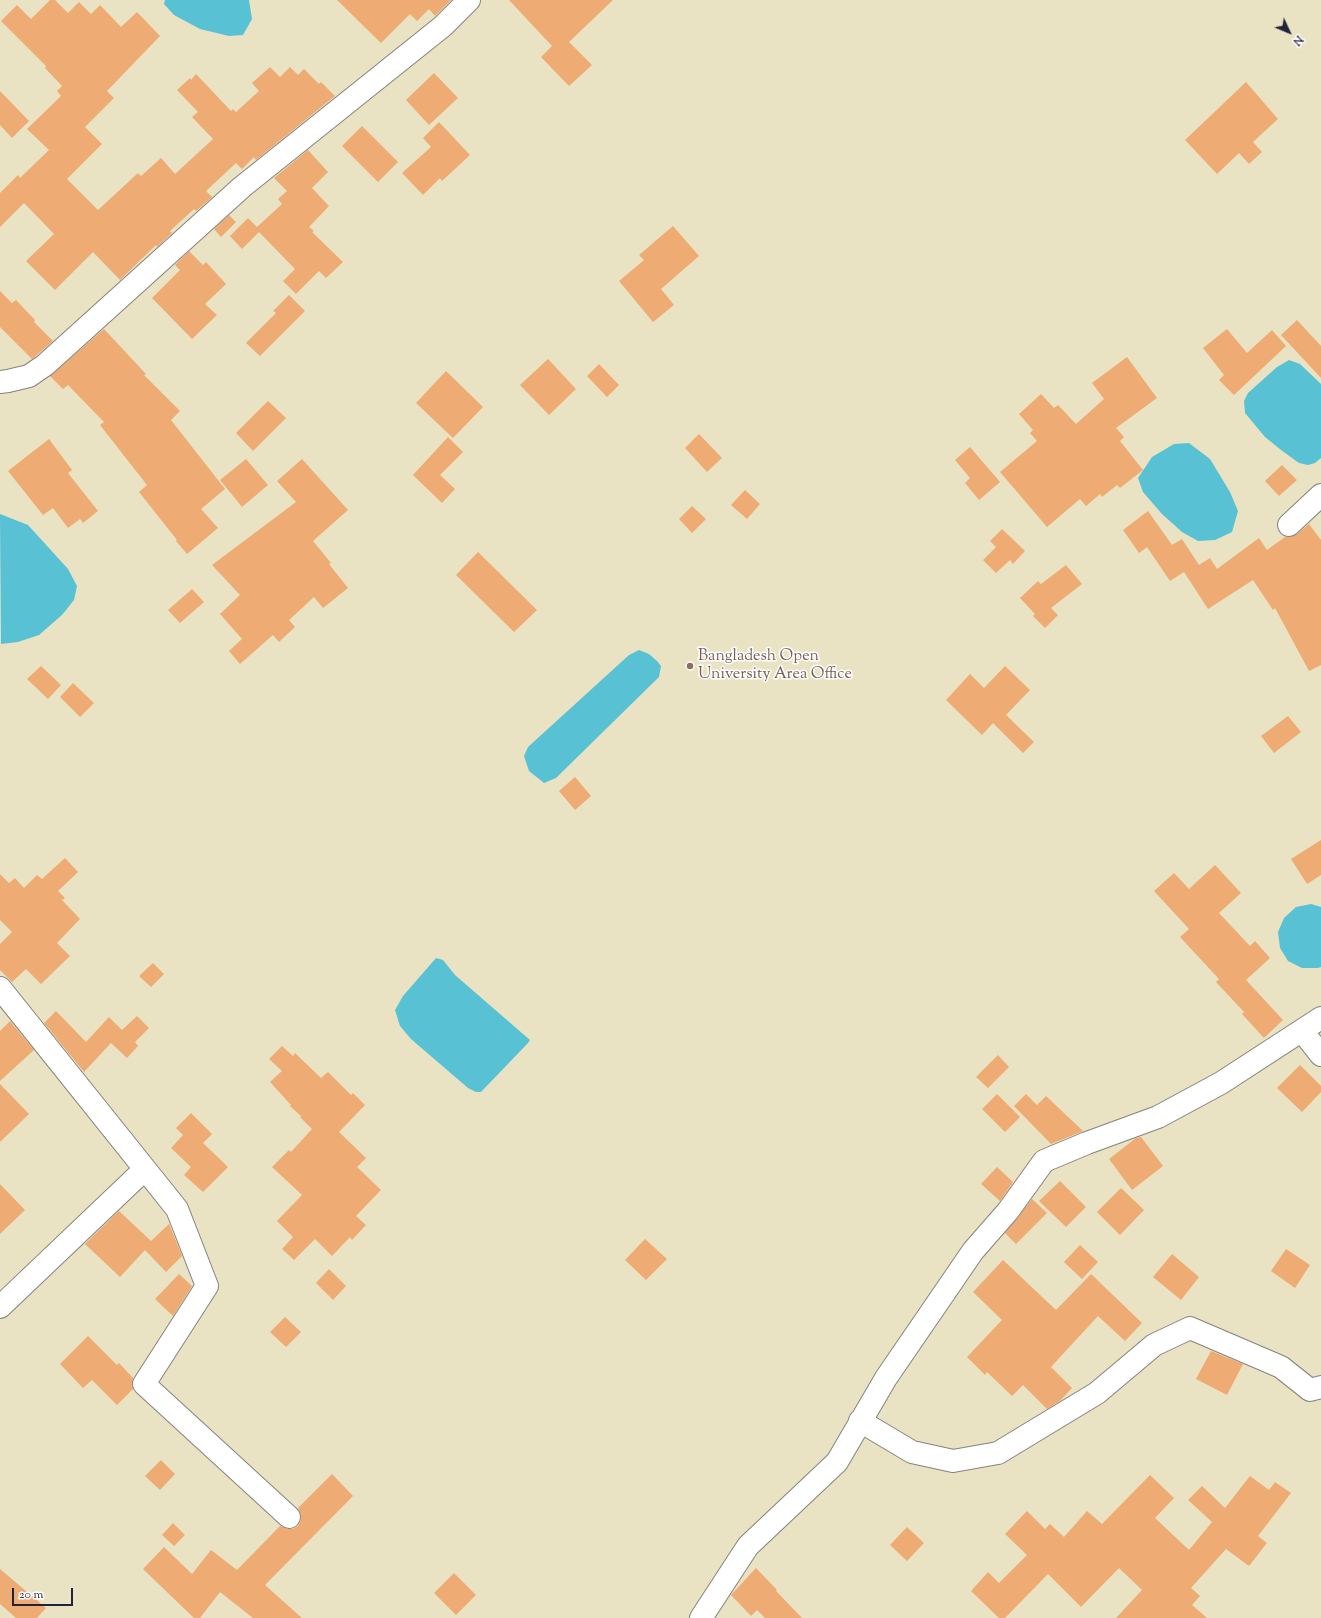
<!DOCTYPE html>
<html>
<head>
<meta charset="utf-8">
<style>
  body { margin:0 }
  #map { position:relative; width:1321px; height:1618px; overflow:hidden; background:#e9e3c3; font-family:"Sorts Mill Goudy",serif }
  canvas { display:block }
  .north { position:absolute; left:1269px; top:12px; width:40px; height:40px; -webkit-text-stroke:3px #fff; paint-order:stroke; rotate:134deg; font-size:11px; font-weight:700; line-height:16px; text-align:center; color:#22223b }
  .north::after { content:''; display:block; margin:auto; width:14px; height:18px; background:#22223b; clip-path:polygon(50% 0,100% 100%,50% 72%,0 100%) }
  .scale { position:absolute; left:12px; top:1588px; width:61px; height:18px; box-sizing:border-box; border:2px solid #22223b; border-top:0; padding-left:5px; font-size:12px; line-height:14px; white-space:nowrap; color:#22223b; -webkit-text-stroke:3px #fff; paint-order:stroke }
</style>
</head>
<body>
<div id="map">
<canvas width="1321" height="1618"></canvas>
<div class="north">N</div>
<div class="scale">20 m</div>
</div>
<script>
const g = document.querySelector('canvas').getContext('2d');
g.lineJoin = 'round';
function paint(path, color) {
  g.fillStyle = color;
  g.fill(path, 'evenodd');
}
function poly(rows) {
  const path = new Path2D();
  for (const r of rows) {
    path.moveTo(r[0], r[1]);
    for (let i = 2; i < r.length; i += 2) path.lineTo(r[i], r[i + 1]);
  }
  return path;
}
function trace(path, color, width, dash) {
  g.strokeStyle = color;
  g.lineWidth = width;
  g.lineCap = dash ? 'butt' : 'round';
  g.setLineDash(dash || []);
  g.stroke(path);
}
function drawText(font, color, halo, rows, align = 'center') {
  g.font = font + ' "Sorts Mill Goudy",serif';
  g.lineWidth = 3;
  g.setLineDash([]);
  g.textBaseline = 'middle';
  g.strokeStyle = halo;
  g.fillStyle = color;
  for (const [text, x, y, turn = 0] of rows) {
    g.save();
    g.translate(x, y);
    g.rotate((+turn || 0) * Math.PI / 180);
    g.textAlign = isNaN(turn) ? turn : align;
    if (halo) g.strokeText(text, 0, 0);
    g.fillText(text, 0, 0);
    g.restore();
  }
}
paint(poly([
  [165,0,249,0,252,19,243,35,229,36,200,29,174,15,164,4],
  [1289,360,1300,364,1321,384,1321,458,1315,463,1308,465,1299,463,1281,450,1265,437,1245,413,1244,401,1248,393,1277,367],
  [1189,443,1210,459,1230,492,1238,511,1232,532,1215,540,1198,541,1182,532,1162,514,1143,492,1138,478,1152,457,1174,444],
  [0,514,28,525,68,569,77,586,74,600,62,615,39,635,18,642,1,644],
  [639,650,649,654,657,661,661,666,659,677,556,778,544,783,529,771,524,756,528,747,629,655],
  [1311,904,1321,907,1321,967,1318,968,1302,968,1288,961,1280,948,1278,932,1284,918,1296,907],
  [436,958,443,960,455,975,530,1040,528,1043,481,1092,476,1092,468,1088,411,1039,400,1026,395,1010,403,996]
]), '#58c1d4');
paint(poly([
  [50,0,55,0,68,13,79,2,91,14,100,5,121,27,137,12,160,36,107,91,114,98,85,127,102,144,67,179,98,210,138,173,141,176,161,158,175,174,213,139,192,117,198,112,177,90,190,78,191,80,196,74,231,111,233,109,236,112,259,91,252,83,270,67,280,77,290,67,298,75,304,69,319,84,321,82,335,96,256,160,254,157,242,169,236,163,206,191,212,197,196,211,194,209,170,231,172,233,157,247,156,245,120,280,93,252,55,290,26,261,54,234,24,203,0,227,0,193,18,175,20,178,49,150,27,129,61,96,57,91,62,86,45,68,46,66,1,21,17,5,31,19],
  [337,0,451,0,435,16,429,9,417,21,410,14,381,43],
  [509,0,613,0,569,42,592,65,569,86,541,57,552,46],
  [434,73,458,98,429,125,406,100],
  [1246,82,1278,119,1253,142,1262,152,1249,164,1239,153,1217,174,1185,140],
  [0,91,29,121,12,138,0,125],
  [439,122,470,155,442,181,440,178,423,195,402,173,431,147,423,138],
  [362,126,398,162,378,182,342,146],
  [308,150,328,172,312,188,329,206,309,227,314,231,312,232,343,262,326,278,319,271,296,294,283,281,295,269,259,232,242,249,230,236,248,218,257,227,282,204,278,199,287,191,274,178],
  [229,215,236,222,221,237,214,229],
  [673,226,699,256,661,289,674,305,653,322,619,281,644,260,639,255],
  [189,251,203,265,206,262,226,284,205,304,217,315,192,339,152,298,180,270,175,265],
  [0,291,12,303,16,300,35,320,34,322,53,341,32,359,0,327],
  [289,295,305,311,260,356,246,343,276,313,273,311],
  [1297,320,1321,346,1321,378,1281,335],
  [104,329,146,374,144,375,180,411,171,420,225,489,201,509,218,528,187,554,176,541,177,540,139,492,147,485,100,425,104,422,68,385,63,389,50,376],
  [1227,329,1247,353,1272,330,1286,346,1234,395,1219,380,1224,375,1203,348],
  [1127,357,1157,398,1116,428,1124,437,1120,441,1143,470,1120,488,1117,485,1102,497,1100,494,1086,506,1080,499,1047,527,1000,472,1037,441,1030,433,1033,430,1019,414,1041,394,1054,408,1058,405,1076,424,1104,399,1092,383],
  [548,359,576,389,549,415,520,385],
  [599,364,619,385,607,397,587,376],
  [446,371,483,407,453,438,416,403],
  [268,401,286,418,253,451,236,433],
  [699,434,722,458,707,472,685,448],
  [448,437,463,452,440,475,455,489,442,503,413,475],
  [49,439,72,470,68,473,98,511,83,523,80,519,68,528,53,508,43,515,8,471],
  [970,447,1000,482,979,500,965,483,970,478,955,460],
  [246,459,268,485,242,507,220,480],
  [302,459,348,510,313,541,331,563,329,564,348,588,323,608,314,597,289,620,295,627,279,642,273,635,240,664,229,651,242,639,220,614,240,595,212,565,296,502,277,481],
  [1282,465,1297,480,1279,496,1265,481],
  [745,490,760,504,747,519,731,505],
  [692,506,706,519,692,533,679,519],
  [1148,511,1172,545,1182,539,1199,565,1210,558,1217,569,1259,538,1267,550,1285,537,1291,537,1297,534,1309,524,1321,540,1321,665,1309,671,1275,608,1273,610,1253,580,1208,609,1184,572,1170,581,1147,547,1139,553,1123,530],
  [1002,529,1025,551,1013,564,1010,560,996,573,983,560,996,547,990,541],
  [478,552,537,610,514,632,456,575],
  [1066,565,1082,584,1051,608,1058,615,1045,628,1033,616,1035,614,1020,598,1038,581,1041,584],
  [192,589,204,602,180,623,168,610],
  [41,666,61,685,48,699,27,679],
  [1005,666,1030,690,1006,715,1034,742,1023,753,993,723,982,735,946,700,970,674,984,688],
  [73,683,94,703,80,717,60,697],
  [1288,716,1301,732,1274,753,1261,736],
  [575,777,591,796,575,810,559,791],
  [1321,840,1321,875,1307,884,1291,859],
  [65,858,78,872,58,891,65,898,62,900,80,919,57,943,70,956,41,984,26,969,12,982,0,970,0,944,12,932,0,920,0,874,9,883,15,878,24,888,37,875,42,879],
  [1215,865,1241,893,1219,913,1250,946,1255,941,1270,958,1246,980,1283,1020,1264,1038,1242,1014,1244,1012,1216,982,1219,979,1180,937,1189,929,1154,891,1174,873,1189,889],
  [153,963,164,974,151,987,139,976],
  [56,1011,86,1042,109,1017,122,1030,137,1016,149,1028,135,1042,138,1046,127,1058,111,1043,84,1072,44,1023],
  [10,1021,34,1050,0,1081,0,1031],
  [282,1046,293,1056,295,1053,321,1078,328,1072,351,1095,353,1093,365,1105,339,1132,366,1158,357,1167,381,1190,356,1216,366,1225,352,1240,350,1237,332,1256,315,1239,294,1260,282,1249,293,1237,277,1221,302,1195,272,1167,289,1150,291,1152,312,1129,300,1117,301,1116,290,1106,291,1105,270,1082,282,1071,269,1059],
  [998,1055,1009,1067,988,1088,976,1077],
  [1300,1065,1321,1086,1321,1092,1302,1112,1277,1088],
  [0,1084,29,1114,0,1142],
  [997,1094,1020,1117,1005,1132,982,1109],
  [1026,1094,1037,1105,1046,1096,1083,1131,1051,1144,1014,1106],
  [191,1113,212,1134,203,1143,228,1167,203,1192,184,1175,191,1167,171,1148,183,1135,176,1128],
  [1141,1137,1163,1166,1132,1190,1109,1159,1136,1138],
  [997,1167,1013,1182,1000,1201,981,1184],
  [1060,1181,1086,1207,1066,1227,1039,1201],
  [0,1184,25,1210,0,1234],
  [1121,1188,1144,1210,1120,1235,1097,1212],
  [1032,1199,1047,1213,1016,1244,1005,1233],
  [119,1211,151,1241,169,1224,182,1256,166,1272,145,1250,120,1277,85,1244],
  [645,1239,667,1259,646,1280,625,1260],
  [1080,1245,1098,1262,1082,1279,1064,1262],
  [1286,1249,1310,1265,1295,1288,1271,1271],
  [1172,1254,1199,1277,1181,1300,1153,1277],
  [1003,1260,1056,1310,1091,1274,1142,1323,1125,1341,1098,1316,1051,1367,1072,1388,1060,1401,1047,1409,1023,1385,1012,1396,987,1372,985,1375,967,1357,1002,1320,973,1292],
  [329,1269,346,1286,333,1300,316,1283],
  [179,1274,192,1286,173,1316,155,1299],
  [285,1317,301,1332,286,1347,270,1332],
  [88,1336,117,1365,119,1363,133,1378,132,1383,133,1389,117,1405,92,1380,83,1388,60,1364],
  [1211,1351,1243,1364,1227,1395,1196,1379],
  [161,1460,175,1474,160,1490,145,1476],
  [332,1474,353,1496,265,1585,302,1618,253,1618,220,1592,200,1618,194,1618,143,1569,164,1547,192,1574,211,1550,237,1570,280,1526,287,1529,293,1529,298,1526,301,1519,301,1514,298,1508],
  [1150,1475,1174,1498,1155,1518,1189,1550,1212,1522,1188,1500,1202,1486,1225,1508,1250,1476,1269,1490,1275,1482,1291,1493,1258,1536,1267,1543,1249,1566,1226,1549,1191,1588,1200,1596,1192,1605,1207,1618,1116,1618,1142,1590,1119,1568,1081,1607,1048,1574,1005,1618,999,1618,971,1591,988,1572,999,1583,1027,1555,1005,1534,1027,1511,1045,1529,1050,1524,1064,1537,1087,1511,1102,1524],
  [173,1523,185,1535,174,1546,162,1535],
  [907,1527,924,1543,907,1561,890,1545],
  [756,1568,777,1590,776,1591,802,1618,765,1618,757,1610,751,1616,731,1595],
  [0,1569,46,1608,37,1618,16,1618,0,1604],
  [454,1573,476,1595,456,1615,434,1593]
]), '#eeab73');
const minor = poly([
  [0,382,8,381,29,376,45,365,242,187,443,26,469,0],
  [1289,525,1321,495],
  [0,988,177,1209,207,1286,144,1384,289,1517],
  [1302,1031,1321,1055],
  [0,1307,145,1169],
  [860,1421,912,1452,953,1461,998,1453,1097,1393,1154,1345,1190,1328,1281,1367,1310,1390,1321,1387],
  [701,1618,748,1546,837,1462,886,1378,973,1251,1008,1211,1044,1161,1087,1143,1158,1117,1221,1083,1321,1018]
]);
trace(minor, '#86827f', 24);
trace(minor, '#fff', 22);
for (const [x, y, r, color] of [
  [690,666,4,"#8d6e63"]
]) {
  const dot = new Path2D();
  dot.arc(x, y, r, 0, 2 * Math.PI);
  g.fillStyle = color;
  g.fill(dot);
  trace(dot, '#fff', 1.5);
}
drawText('16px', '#785e54', '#fff', [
  ["Bangladesh Open",698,657],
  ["University Area Office",698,675]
], 'left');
</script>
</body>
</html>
